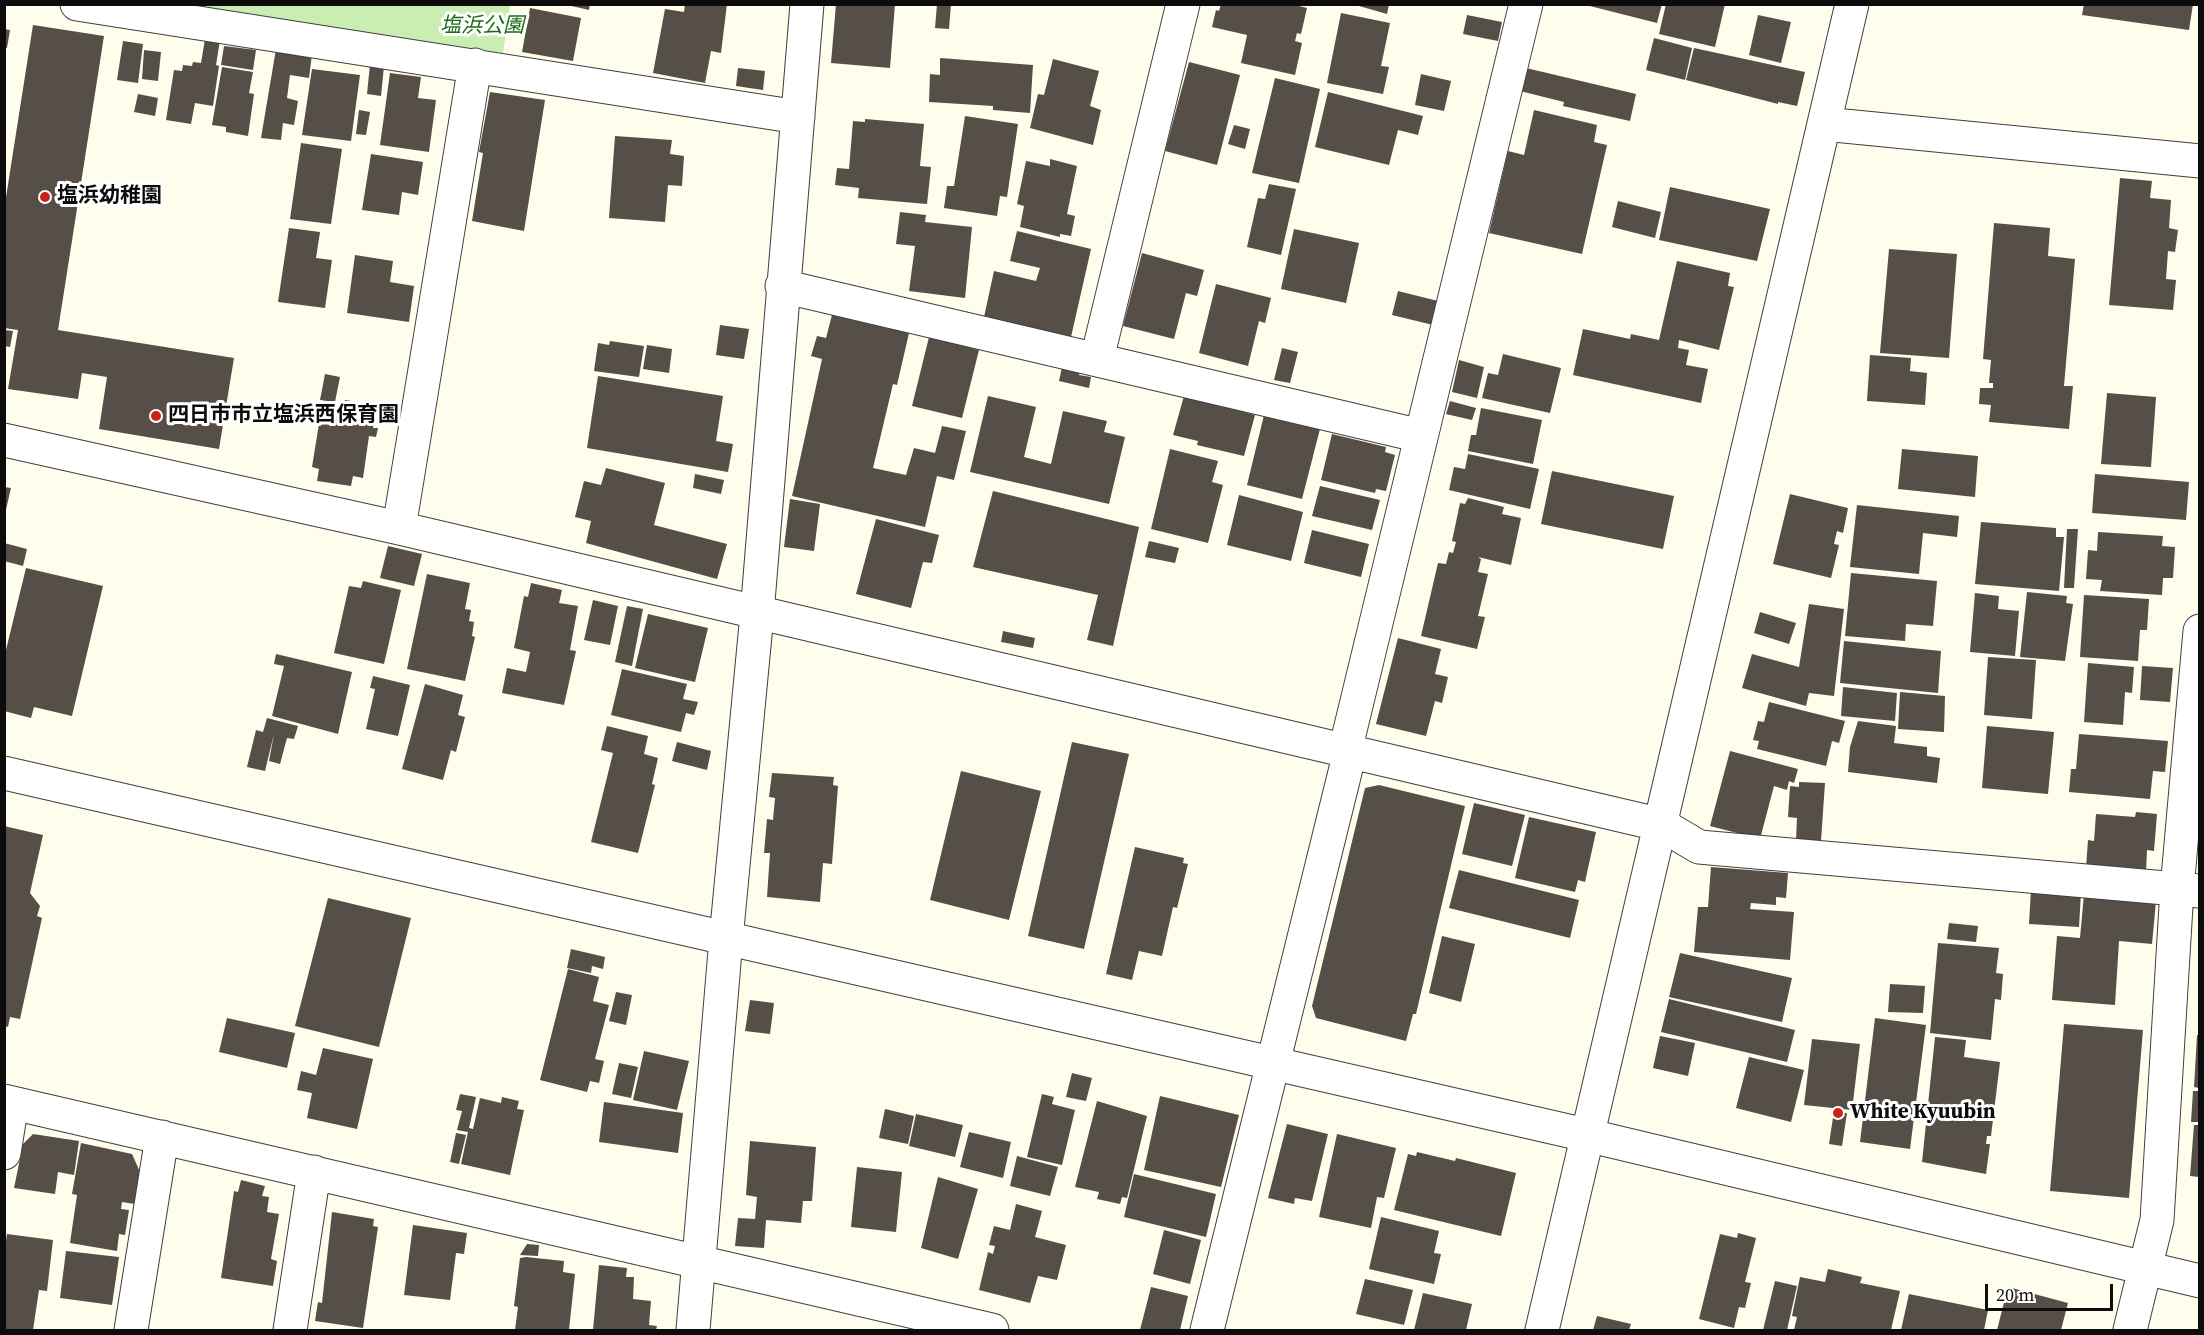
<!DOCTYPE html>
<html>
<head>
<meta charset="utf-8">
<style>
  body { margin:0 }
  #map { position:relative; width:2204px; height:1335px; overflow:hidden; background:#fffdec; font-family:"Source Serif 4",serif }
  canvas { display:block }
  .frame { position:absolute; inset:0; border:6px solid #0c0c0c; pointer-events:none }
  .scale { position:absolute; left:1985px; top:1284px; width:128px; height:27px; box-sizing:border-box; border:3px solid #0c0c0c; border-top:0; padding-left:8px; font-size:18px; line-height:21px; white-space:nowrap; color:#0c0c0c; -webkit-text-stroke:4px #fff; paint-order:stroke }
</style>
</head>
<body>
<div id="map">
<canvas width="2204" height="1335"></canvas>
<div class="frame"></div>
<div class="scale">20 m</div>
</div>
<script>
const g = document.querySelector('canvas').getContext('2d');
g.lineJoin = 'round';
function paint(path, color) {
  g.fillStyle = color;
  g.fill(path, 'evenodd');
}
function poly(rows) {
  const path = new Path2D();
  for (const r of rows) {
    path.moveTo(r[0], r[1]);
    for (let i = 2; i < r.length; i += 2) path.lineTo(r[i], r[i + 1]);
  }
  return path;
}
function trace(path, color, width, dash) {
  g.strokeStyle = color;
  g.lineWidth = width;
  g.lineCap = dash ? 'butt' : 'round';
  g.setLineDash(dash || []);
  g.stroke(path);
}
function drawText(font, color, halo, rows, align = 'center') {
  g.font = font + ' "Source Serif 4","Noto Sans JP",serif';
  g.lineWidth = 6;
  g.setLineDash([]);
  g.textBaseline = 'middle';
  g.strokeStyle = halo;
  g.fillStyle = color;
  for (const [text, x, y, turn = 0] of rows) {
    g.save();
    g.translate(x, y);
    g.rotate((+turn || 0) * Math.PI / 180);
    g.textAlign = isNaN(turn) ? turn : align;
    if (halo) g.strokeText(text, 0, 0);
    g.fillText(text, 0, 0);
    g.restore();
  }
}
paint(poly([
  [182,5,510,5,503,53]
]), '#caedb2');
paint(poly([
  [563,4,590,4,589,10],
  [685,4,727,4,721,53,711,51,705,83,653,73,665,9,684,12],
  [836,4,895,4,890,68,831,63],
  [937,4,951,4,949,29,935,28],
  [1221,4,1291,4,1307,8,1301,34,1297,33,1295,41,1302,43,1295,75,1241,63,1247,35,1212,27,1216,10,1219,11],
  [1352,4,1389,4,1387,14],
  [1582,4,1662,4,1657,23],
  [1666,4,1725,4,1715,47,1659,34],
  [2084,4,2193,4,2189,30,2082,15],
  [530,8,581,18,573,61,522,52],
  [1341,13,1390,23,1381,66,1389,67,1383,94,1327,83],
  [1467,15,1502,22,1498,41,1463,34],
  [1758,15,1791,22,1781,63,1749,55],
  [33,25,104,36,58,330,234,358,219,449,99,429,107,377,82,373,78,399,8,389,18,330,4,328,4,210],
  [4,29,10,30,7,48,4,47],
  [1654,38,1692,48,1685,80,1646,70],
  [205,39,220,40,216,65,219,66,213,106,195,103,191,124,166,120,174,70,182,71,183,65,192,66,193,62,201,63],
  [123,41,143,44,138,83,117,80],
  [224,46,256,50,253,70,221,65],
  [1694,48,1805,72,1797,106,1778,102,1778,104,1686,80],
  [276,49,312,54,309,78,290,75,287,98,298,101,294,125,283,123,281,140,261,138],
  [144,50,161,52,158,81,142,79],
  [940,58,1033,65,1030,113,993,110,993,106,929,102,930,74,940,75],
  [1053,59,1099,71,1090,106,1101,110,1093,145,1030,128,1038,94,1044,95],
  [1189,62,1240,75,1217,165,1165,151],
  [370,64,384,66,381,96,367,94],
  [222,67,253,72,249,93,254,94,248,136,226,132,226,127,212,125],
  [738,68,765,71,763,90,736,86],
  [1526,68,1636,94,1630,121,1563,106,1564,102,1520,91],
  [312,69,360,75,351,141,302,135],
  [390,73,421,77,418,98,436,100,429,152,380,145],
  [1421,74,1451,81,1444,111,1415,105],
  [1275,78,1320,89,1299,183,1252,173],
  [490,92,545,100,524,231,472,221,483,153,479,152],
  [1328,92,1423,116,1418,135,1398,130,1389,165,1315,147],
  [138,94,158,98,155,116,134,112],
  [359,110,370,112,366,135,356,134],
  [1534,110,1597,125,1594,142,1607,145,1582,254,1489,233,1508,151,1524,155],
  [965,116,1018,124,1007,197,1000,196,997,216,944,208,947,186,954,186],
  [865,119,924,124,920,166,931,167,927,204,858,198,859,188,835,185,837,168,849,169,853,121,865,122],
  [1234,125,1250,129,1245,149,1228,144],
  [615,136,672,140,670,154,684,156,682,186,668,185,665,222,609,218],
  [301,143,342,149,331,224,290,219],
  [371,154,423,162,418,195,402,192,399,215,362,210],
  [1050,159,1077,166,1067,214,1075,216,1071,236,1060,234,1060,237,1020,227,1024,206,1017,204,1026,161,1050,166],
  [2120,178,2152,181,2150,198,2171,200,2169,228,2178,230,2175,252,2168,251,2166,279,2176,280,2173,310,2109,305],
  [1269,184,1296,189,1281,255,1247,247,1258,198,1265,199],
  [1670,187,1770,209,1757,261,1659,240],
  [1618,201,1661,212,1655,238,1612,227],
  [900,212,926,215,925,222,972,227,965,298,909,291,915,246,896,244],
  [1994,223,2050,228,2048,256,2075,259,2064,386,2073,386,2069,429,1989,422,1991,405,1979,404,1980,388,1993,388,1993,383,1989,383,1991,360,1983,359],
  [289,228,320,232,316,258,332,260,325,308,278,302],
  [1294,229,1359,243,1346,303,1281,289],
  [1017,231,1091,249,1071,337,984,317,994,271,1036,281,1040,268,1010,261],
  [1889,249,1957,254,1949,358,1880,353],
  [1142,253,1204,270,1197,296,1186,293,1174,339,1123,326],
  [355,255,393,261,390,282,414,286,409,322,347,313],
  [1677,261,1730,273,1728,286,1734,287,1719,350,1679,340,1678,348,1689,350,1686,365,1708,369,1701,403,1573,375,1583,329,1630,339,1631,334,1659,340],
  [1216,284,1271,298,1265,323,1259,321,1248,366,1199,353],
  [1398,291,1438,301,1433,325,1392,315],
  [832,315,909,333,897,385,893,384,873,468,906,475,914,448,935,453,942,426,966,431,954,480,937,476,925,527,792,496,822,359,811,356,817,336,826,338],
  [720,325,749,329,744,359,716,355],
  [4,330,13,331,10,347,4,346],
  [929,337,979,350,962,418,912,406],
  [610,341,644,346,639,377,594,371,598,343,609,345],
  [647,345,672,349,669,373,643,369],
  [1282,348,1298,352,1290,383,1274,380],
  [1503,354,1561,368,1550,413,1482,398,1488,373,1498,375],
  [1870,355,1911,358,1910,371,1927,373,1925,405,1867,401],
  [1459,360,1484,367,1477,398,1452,392],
  [1062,367,1080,371,1079,375,1091,377,1089,388,1059,381],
  [325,374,340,377,335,402,320,400],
  [598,376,723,396,716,441,733,444,728,472,587,448],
  [2107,393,2156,397,2151,467,2101,464],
  [988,396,1036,407,1024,457,1051,464,1063,411,1107,421,1104,432,1125,437,1109,504,970,472],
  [1184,396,1255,415,1244,456,1197,445,1198,441,1173,435],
  [345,400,377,405,373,428,378,428,376,437,369,436,363,478,353,476,351,486,317,481,319,469,312,467,322,405,344,409],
  [1450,401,1476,408,1472,420,1446,414],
  [1481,408,1542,420,1533,464,1468,451,1471,435,1476,435],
  [1264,415,1320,429,1302,499,1247,485],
  [1332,434,1386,447,1385,452,1395,455,1386,491,1376,489,1375,493,1321,480],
  [1170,449,1218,461,1212,482,1223,485,1208,543,1151,529],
  [1902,449,1978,456,1975,497,1898,489],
  [1468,454,1539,469,1530,509,1449,490,1454,467,1465,469],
  [606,468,665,483,654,525,727,544,717,579,586,543,591,521,575,517,584,481,601,485],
  [1552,471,1674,496,1663,549,1541,524],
  [695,474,724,480,721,494,693,488],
  [2095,474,2189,482,2186,520,2092,513],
  [1320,486,1380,500,1372,530,1312,516],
  [4,487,11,488,5,514,4,513],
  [993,491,1139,527,1113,646,1087,640,1098,595,973,567],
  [1790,494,1848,508,1843,533,1837,531,1834,544,1839,545,1831,578,1773,564],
  [1239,495,1303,512,1291,561,1227,545],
  [1468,498,1504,507,1502,514,1521,518,1511,565,1478,557,1481,559,1478,572,1488,574,1478,616,1485,617,1477,649,1421,636,1438,563,1446,564,1449,552,1453,553,1456,542,1452,541,1460,503,1465,504],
  [790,499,820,504,814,551,784,547],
  [1857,505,1959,516,1957,537,1923,533,1919,574,1850,567],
  [876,519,939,535,932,563,923,562,911,608,856,594],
  [1981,522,2056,528,2056,537,2064,537,2059,591,1975,584],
  [2067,529,2078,529,2074,588,2064,588],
  [1312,530,1369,544,1361,577,1304,563],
  [2098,532,2163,536,2162,546,2175,547,2173,578,2163,578,2162,595,2100,591,2102,580,2086,579,2088,550,2097,551],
  [1149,541,1179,548,1175,563,1145,557],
  [4,543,27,549,23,566,4,561],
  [388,546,422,554,414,586,380,578],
  [26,568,103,586,72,716,34,707,31,718,4,711,4,658],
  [1851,573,1937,581,1933,626,1906,624,1905,641,1845,636],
  [427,574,470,583,465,609,471,610,469,621,474,622,472,636,475,637,465,681,407,669],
  [363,581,401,590,384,664,334,653,349,586,361,588],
  [531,583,562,590,559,603,578,606,570,650,576,651,564,705,502,693,507,668,526,672,530,652,514,648,524,596,528,597],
  [2027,592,2067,596,2066,603,2073,604,2065,661,2020,657],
  [1975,593,1999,596,1998,609,2019,611,2015,656,1970,652],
  [2084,595,2149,599,2147,630,2140,630,2138,661,2080,657],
  [593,600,618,606,610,645,584,640],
  [1809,604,1844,609,1834,696,1809,693,1806,706,1742,688,1752,654,1799,667],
  [627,606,643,609,632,666,615,662],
  [1760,612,1796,623,1789,644,1754,633],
  [648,614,708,628,695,682,635,668],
  [1003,631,1035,638,1033,648,1001,642],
  [1398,638,1441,649,1435,674,1448,677,1442,703,1435,701,1426,736,1376,724],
  [1844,641,1941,651,1938,693,1840,683],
  [276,654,352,672,338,734,272,716,284,666,274,664],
  [1988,657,2036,660,2032,719,1984,715],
  [2088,663,2134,667,2132,693,2125,692,2123,725,2084,722],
  [2142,666,2173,668,2170,702,2140,700],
  [622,669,687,684,683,699,698,702,694,715,686,713,681,732,611,715],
  [373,676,410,685,398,736,366,729,375,689,370,688],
  [425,684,463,695,458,715,465,717,456,752,451,750,443,780,402,769],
  [1843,687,1897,693,1895,721,1841,716],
  [1900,692,1945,696,1944,732,1898,729],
  [1769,702,1845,721,1839,743,1832,741,1826,766,1757,749,1759,741,1753,740,1758,721,1764,722],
  [267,718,298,726,294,739,287,738,280,764,269,761,274,734,265,771,247,767,256,730,263,732],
  [1858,721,1896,726,1894,743,1927,747,1927,756,1940,758,1937,783,1848,772,1850,747],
  [607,726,648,736,644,754,658,758,652,784,655,785,638,853,591,842,613,753,601,750],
  [1987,726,2054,732,2048,794,1982,788],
  [2079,734,2168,741,2165,772,2153,771,2150,799,2069,792,2071,769,2076,769],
  [677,742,711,751,707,770,672,761],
  [1072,742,1129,754,1084,949,1028,936],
  [1730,751,1798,769,1794,783,1789,781,1787,790,1774,786,1760,839,1710,826],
  [961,771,1041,791,1009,920,930,900],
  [772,773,834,777,833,785,838,786,832,864,823,863,820,902,767,897,770,853,764,853,767,819,773,820,775,798,769,797],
  [1799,782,1825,783,1821,841,1796,840,1797,818,1788,817,1790,786,1799,787],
  [1379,785,1465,806,1416,1014,1413,1014,1406,1041,1316,1018,1312,1006,1365,788],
  [1474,803,1525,815,1512,866,1462,854],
  [2136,812,2157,814,2154,851,2147,850,2146,873,2086,868,2088,840,2094,841,2096,814,2135,817],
  [1529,817,1596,832,1585,882,1578,880,1575,892,1515,878],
  [4,826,43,835,30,893,40,906,37,916,42,918,20,1019,10,1017,8,1027,4,1026],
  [1135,847,1184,858,1183,863,1188,864,1177,908,1173,907,1162,956,1139,951,1132,980,1106,974],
  [1711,867,1788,873,1786,898,1776,897,1776,905,1751,903,1750,909,1794,912,1790,960,1694,952,1698,907,1708,907],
  [1459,870,1579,900,1570,938,1449,908],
  [2031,889,2081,892,2079,927,2029,924],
  [2084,894,2156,901,2152,944,2119,941,2115,1005,2052,1000,2057,936,2080,938],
  [328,898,411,918,379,1047,295,1026],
  [1949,923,1978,926,1976,942,1947,939],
  [1442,936,1475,944,1461,1002,1429,993],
  [1938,943,1999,948,1996,973,2003,974,2001,1000,1995,999,1991,1040,1930,1033],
  [571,949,605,957,603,969,592,966,591,973,567,968],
  [1680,953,1792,978,1782,1022,1669,997],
  [568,969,599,977,593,1001,609,1005,595,1059,604,1061,599,1083,590,1081,587,1092,540,1080],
  [1890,984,1925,986,1923,1013,1888,1012],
  [616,992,632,995,626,1025,609,1021],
  [1669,999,1795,1030,1787,1062,1661,1032],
  [750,1000,774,1003,770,1034,745,1031],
  [227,1018,295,1033,287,1068,219,1052],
  [1875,1018,1926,1025,1910,1149,1860,1142],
  [2064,1024,2143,1030,2129,1198,2050,1191],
  [2197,1035,2199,1035,2199,1088,2194,1087],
  [1660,1036,1695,1043,1688,1076,1653,1068],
  [1935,1037,1966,1040,1964,1057,2000,1062,1991,1136,1987,1136,1986,1144,1990,1144,1986,1174,1922,1162],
  [1812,1039,1860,1044,1852,1110,1804,1105],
  [323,1048,373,1059,357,1129,307,1118,312,1093,297,1090,301,1071,316,1075],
  [644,1051,689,1061,677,1110,633,1100],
  [1749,1057,1804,1070,1791,1122,1736,1108],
  [619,1063,638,1067,631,1098,612,1094],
  [1072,1073,1092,1078,1086,1101,1066,1097],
  [2193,1091,2199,1091,2199,1122,2191,1122],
  [460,1094,476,1097,469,1128,473,1129,480,1098,501,1103,502,1097,519,1101,517,1109,524,1110,510,1175,461,1164,468,1132,457,1130,462,1111,456,1110],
  [1042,1094,1054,1097,1052,1104,1075,1110,1062,1165,1027,1157],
  [1160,1096,1239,1115,1221,1187,1144,1170],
  [1097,1101,1147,1116,1127,1198,1122,1197,1120,1204,1097,1199,1099,1192,1075,1187],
  [604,1102,683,1113,678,1153,599,1142],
  [885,1109,914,1116,908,1144,879,1138],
  [1834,1111,1847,1113,1842,1146,1829,1144],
  [916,1114,963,1125,955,1157,909,1146],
  [1287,1124,1328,1134,1312,1201,1295,1198,1294,1204,1268,1198],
  [2194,1125,2199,1125,2199,1177,2190,1176],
  [969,1132,1011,1142,1003,1178,960,1167],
  [456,1133,466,1135,459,1164,450,1162],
  [33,1134,79,1141,74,1175,58,1172,55,1194,14,1188,23,1144],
  [1337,1134,1396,1148,1384,1198,1377,1197,1371,1228,1319,1217],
  [750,1141,816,1147,812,1201,803,1201,801,1223,766,1220,764,1248,735,1246,738,1218,755,1219,757,1197,746,1195],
  [81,1143,132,1154,140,1172,135,1204,122,1202,121,1209,129,1210,125,1235,119,1234,117,1251,70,1243,77,1195,72,1194],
  [1417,1152,1455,1161,1456,1158,1516,1173,1501,1236,1394,1210,1408,1154,1416,1156],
  [1017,1156,1058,1167,1050,1196,1010,1186],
  [857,1167,902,1172,896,1232,851,1227],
  [1134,1174,1216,1194,1206,1237,1124,1217],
  [938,1177,978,1189,958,1259,921,1248],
  [241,1180,265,1186,262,1196,269,1197,267,1212,279,1214,271,1259,277,1261,273,1286,221,1278,234,1191,238,1192],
  [1016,1204,1042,1211,1035,1237,1066,1245,1057,1280,1038,1276,1030,1303,979,1290,988,1252,993,1254,995,1246,989,1245,994,1226,1010,1230],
  [332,1212,374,1219,373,1226,378,1227,363,1328,315,1321,318,1302,322,1303],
  [1381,1217,1439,1231,1434,1253,1441,1254,1434,1284,1369,1269],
  [413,1225,467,1233,464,1254,456,1253,450,1300,404,1295],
  [1164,1230,1201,1240,1190,1284,1153,1274],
  [1738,1233,1756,1238,1745,1282,1751,1283,1745,1308,1739,1307,1734,1328,1699,1319,1720,1234,1737,1238],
  [7,1234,53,1240,47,1291,39,1290,33,1330,4,1330,4,1254],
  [527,1244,539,1245,538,1256,520,1255],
  [66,1251,119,1257,112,1305,60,1298],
  [526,1257,564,1261,563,1272,575,1274,569,1330,515,1330,518,1307,514,1306,520,1258],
  [599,1265,627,1268,626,1277,634,1277,633,1299,651,1301,649,1325,657,1326,656,1330,593,1330],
  [1828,1269,1862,1277,1860,1283,1900,1291,1891,1330,1794,1330,1797,1317,1792,1316,1800,1277,1825,1282],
  [1365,1279,1413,1290,1404,1325,1356,1314],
  [1775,1281,1797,1286,1787,1330,1763,1330],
  [1151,1287,1188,1296,1180,1330,1140,1330],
  [2008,1287,2068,1303,2061,1330,1997,1330],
  [1423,1293,1472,1304,1466,1330,1414,1330],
  [1909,1294,1988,1310,1984,1330,1901,1330],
  [1597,1316,1631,1324,1629,1330,1593,1330]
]), '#564f48');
const minor = poly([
  [77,4,798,117],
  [1824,124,2200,161],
  [782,286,1421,436],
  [1097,359,1183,4],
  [4,440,399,528,1662,825,1699,847,2200,891],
  [399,528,475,65],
  [1345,751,1526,4],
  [4,773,1586,1135,2200,1281],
  [4,1101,992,1330],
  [4,1153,12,1103],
  [131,1330,162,1137],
  [290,1330,314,1172],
  [693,1330,726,939,757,614,807,4],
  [1207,1330,1350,752],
  [1542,1330,1852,4],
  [2130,1330,2157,1220,2177,889,2200,631]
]);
trace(minor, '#3f3f3f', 35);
trace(minor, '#fff', 33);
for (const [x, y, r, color] of [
  [45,197,6,"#c92317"],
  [156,416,6,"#c92317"],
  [1838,1113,6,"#c92317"]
]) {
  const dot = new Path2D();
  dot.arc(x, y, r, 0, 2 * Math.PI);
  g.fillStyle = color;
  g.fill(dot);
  trace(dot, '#fff', 2);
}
drawText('italic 21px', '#1f6a17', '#fff', [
  ["塩浜公園",482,27]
]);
drawText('bold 21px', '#0c0c0c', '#fff', [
  ["塩浜幼稚園",57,197],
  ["四日市市立塩浜西保育園",168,416],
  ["White Kyuubin",1850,1113]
], 'left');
</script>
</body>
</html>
